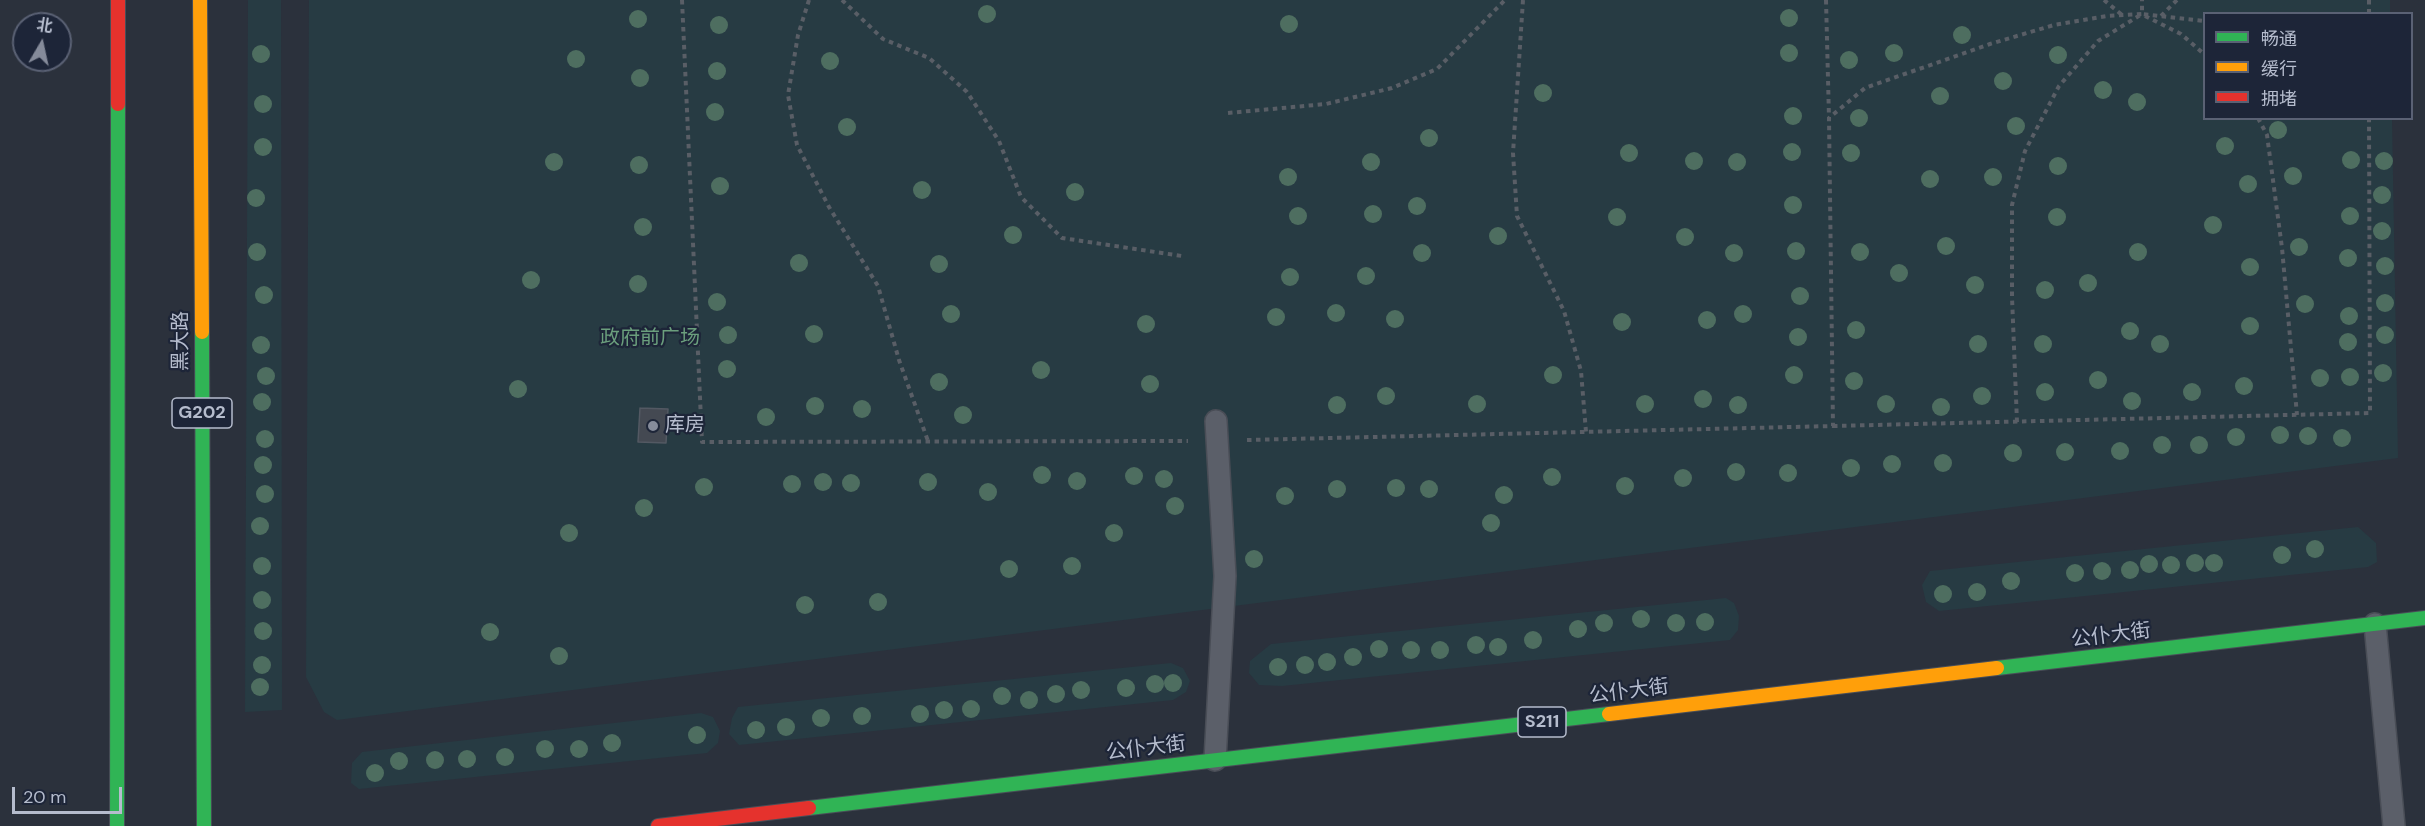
<!DOCTYPE html>
<html>
<head>
<meta charset="utf-8">
<style>
  body { margin:0 }
  #map { position:relative; width:2425px; height:826px; overflow:hidden; background:#2b313c; font-family:"DM Sans","Noto Sans SC",sans-serif }
  canvas { display:block }
  .legend { position:absolute; left:2203px; top:12px; width:210px; height:108px; box-sizing:border-box; background:#1d2538; border:2px solid #5a6174; margin:0; padding:8px 10px; list-style:none; font-size:18px; color:#b5bccd }
  .legend li { display:flex; align-items:center; gap:12px; height:30px }
  .legend b { width:30px; border:2px solid #5a6174 }
  .north { position:absolute; left:12px; top:12px; width:60px; height:60px; box-sizing:border-box; background:#1d2538; border:2px solid #5a6174; border-radius:50%; rotate:9deg; font-size:16px; font-weight:700; line-height:24px; text-align:center; color:#b5bccd }
  .north::after { content:''; display:block; margin:auto; width:21px; height:27px; background:#858b9a; clip-path:polygon(50% 0,100% 100%,50% 72%,0 100%) }
  .scale { position:absolute; left:12px; top:787px; width:110px; height:27px; box-sizing:border-box; border:3px solid #b5bccd; border-top:0; padding-left:8px; font-size:18px; line-height:21px; white-space:nowrap; color:#b5bccd; -webkit-text-stroke:4px #1d2538; paint-order:stroke }
</style>
</head>
<body>
<div id="map">
<canvas width="2425" height="826"></canvas>
<ul class="legend">
<li><b style="height:8px;background:#30b455"></b>畅通</li>
<li><b style="height:8px;background:#ff9f0a"></b>缓行</li>
<li><b style="height:8px;background:#e5322d"></b>拥堵</li>
</ul>
<div class="north">北</div>
<div class="scale">20 m</div>
</div>
<script>
const g = document.querySelector('canvas').getContext('2d');
g.lineJoin = 'round';
function paint(path, color) {
  g.fillStyle = color;
  g.fill(path, 'evenodd');
}
function poly(rows) {
  const path = new Path2D();
  for (const r of rows) {
    path.moveTo(r[0], r[1]);
    for (let i = 2; i < r.length; i += 2) path.lineTo(r[i], r[i + 1]);
  }
  return path;
}
function trace(path, color, width, dash) {
  g.strokeStyle = color;
  g.lineWidth = width;
  g.lineCap = dash ? 'butt' : 'round';
  g.setLineDash(dash || []);
  g.stroke(path);
}
function drawText(font, color, halo, rows, align = 'center') {
  g.font = font + ' "DM Sans","Noto Sans SC",sans-serif';
  g.lineWidth = 4.5;
  g.setLineDash([]);
  g.textBaseline = 'middle';
  g.strokeStyle = halo;
  g.fillStyle = color;
  for (const [text, x, y, turn = 0] of rows) {
    g.save();
    g.translate(x, y);
    g.rotate((+turn || 0) * Math.PI / 180);
    g.textAlign = isNaN(turn) ? turn : align;
    if (halo) g.strokeText(text, 0, 0);
    g.fillText(text, 0, 0);
    g.restore();
  }
}
paint(poly([
  [248,0,281,0,282,710,245,712],
  [309,0,2390,0,2390,13,2204,14,2204,118,2392,119,2398,458,337,720,324,712,306,677],
  [2358,527,2376,543,2377,562,2368,567,1939,611,1926,602,1922,585,1930,571],
  [1726,598,1734,603,1739,616,1738,630,1730,640,1282,686,1259,685,1249,673,1250,661,1271,644],
  [1171,663,1183,668,1190,681,1186,692,1173,700,739,745,729,734,732,718,738,707],
  [701,713,713,717,720,731,718,743,707,753,359,789,351,783,352,763,362,752]
]), '#273b43');
const building = poly([
  [640,408,668,409,666,443,638,442,640,408]
]);
paint(building, '#444952');
trace(building, '#535963', 1.5);
const lane = poly([
  [2375,624,2394,826],
  [1215,760,1225,576,1216,421]
]);
const fast = poly([
  [202,332,204,826],
  [1997,668,2425,618],
  [809,808,1609,714],
  [117,826,118,104]
]);
const slow = poly([
  [200,0,202,332],
  [1609,714,1997,668]
]);
const jam = poly([
  [118,104,118,0],
  [658,826,809,808]
]);
trace(lane, '#494d56', 24);
trace(fast, '#494e58', 16);
trace(slow, '#494e58', 16);
trace(jam, '#494e58', 16);
trace(poly([
  [682,0,702,442,1188,441],
  [809,0,798,35,788,95,797,145,829,207,878,286,899,360,928,441],
  [842,0,883,39,929,58,967,92,999,141,1021,197,1062,238,1182,256],
  [1523,0,1513,153,1517,216,1564,311,1581,371,1586,432],
  [1826,0,1829,118],
  [2104,0,2122,15],
  [2369,0,2369,14],
  [2145,16,2181,34,2204,54],
  [2161,16,2177,0],
  [1228,113,1326,104,1392,88,1437,69,1505,0],
  [2258,118,2267,135,2282,248,2297,415],
  [2017,422,2012,297,2012,205,2025,151,2059,86,2098,41,2142,14,2204,21],
  [1833,426,2370,413,2369,118],
  [1247,440,1833,426,1829,118,1865,88,1990,44,2054,25,2107,16,2142,14,2142,0]
]), '#595e66', 4, [4.5, 4.5]);
trace(lane, '#5b5f69', 21);
trace(fast, '#30b455', 14);
trace(slow, '#ff9f0a', 14);
trace(jam, '#e5322d', 14);
g.fillStyle = '#4e6e60';
for (const [x, y] of [
  [987,14],
  [1789,18],
  [638,19],
  [1289,24],
  [719,25],
  [1962,35],
  [1789,53],
  [1894,53],
  [261,54],
  [2058,55],
  [576,59],
  [1849,60],
  [830,61],
  [717,71],
  [640,78],
  [2003,81],
  [2103,90],
  [1543,93],
  [1940,96],
  [2137,102],
  [263,104],
  [715,112],
  [1793,116],
  [1859,118],
  [2016,126],
  [847,127],
  [2278,130],
  [1429,138],
  [2225,146],
  [263,147],
  [1792,152],
  [1629,153],
  [1851,153],
  [2351,160],
  [1694,161],
  [2384,161],
  [554,162],
  [1371,162],
  [1737,162],
  [639,165],
  [2058,166],
  [2293,176],
  [1288,177],
  [1993,177],
  [1930,179],
  [2248,184],
  [720,186],
  [922,190],
  [1075,192],
  [2382,195],
  [256,198],
  [1793,205],
  [1417,206],
  [1373,214],
  [1298,216],
  [2350,216],
  [1617,217],
  [2057,217],
  [2213,225],
  [643,227],
  [2382,231],
  [1013,235],
  [1498,236],
  [1685,237],
  [1946,246],
  [2299,247],
  [1796,251],
  [257,252],
  [1860,252],
  [2138,252],
  [1422,253],
  [1734,253],
  [2348,258],
  [799,263],
  [939,264],
  [2385,266],
  [2250,267],
  [1899,273],
  [1366,276],
  [1290,277],
  [531,280],
  [2088,283],
  [638,284],
  [1975,285],
  [2045,290],
  [264,295],
  [1800,296],
  [717,302],
  [2385,303],
  [2305,304],
  [1336,313],
  [951,314],
  [1743,314],
  [2349,316],
  [1276,317],
  [1395,319],
  [1707,320],
  [1622,322],
  [1146,324],
  [2250,326],
  [1856,330],
  [2130,331],
  [814,334],
  [728,335],
  [2385,335],
  [1798,337],
  [2348,342],
  [1978,344],
  [2043,344],
  [2160,344],
  [261,345],
  [727,369],
  [1041,370],
  [2383,373],
  [1553,375],
  [1794,375],
  [266,376],
  [2350,377],
  [2320,378],
  [2098,380],
  [1854,381],
  [939,382],
  [1150,384],
  [2244,386],
  [518,389],
  [2045,392],
  [2192,392],
  [1386,396],
  [1982,396],
  [1703,399],
  [2132,401],
  [262,402],
  [1477,404],
  [1645,404],
  [1886,404],
  [1337,405],
  [1738,405],
  [815,406],
  [1941,407],
  [862,409],
  [963,415],
  [766,417],
  [2280,435],
  [2308,436],
  [2236,437],
  [2342,438],
  [265,439],
  [2162,445],
  [2199,445],
  [2120,451],
  [2065,452],
  [2013,453],
  [1943,463],
  [1892,464],
  [263,465],
  [1851,468],
  [1736,472],
  [1788,473],
  [1042,475],
  [1134,476],
  [1552,477],
  [1683,478],
  [1164,479],
  [1077,481],
  [823,482],
  [928,482],
  [851,483],
  [792,484],
  [1625,486],
  [704,487],
  [1396,488],
  [1337,489],
  [1429,489],
  [988,492],
  [265,494],
  [1504,495],
  [1285,496],
  [1175,506],
  [644,508],
  [1491,523],
  [260,526],
  [569,533],
  [1114,533],
  [2315,549],
  [2282,555],
  [1254,559],
  [2195,563],
  [2214,563],
  [2149,564],
  [2171,565],
  [262,566],
  [1072,566],
  [1009,569],
  [2130,570],
  [2102,571],
  [2075,573],
  [2011,581],
  [1977,592],
  [1943,594],
  [262,600],
  [878,602],
  [805,605],
  [1641,619],
  [1705,622],
  [1604,623],
  [1676,623],
  [1578,629],
  [263,631],
  [490,632],
  [1533,640],
  [1476,645],
  [1498,647],
  [1379,649],
  [1411,650],
  [1440,650],
  [559,656],
  [1353,657],
  [1327,662],
  [262,665],
  [1305,665],
  [1278,667],
  [1173,683],
  [1155,684],
  [260,687],
  [1126,688],
  [1081,690],
  [1056,694],
  [1002,696],
  [1029,700],
  [971,709],
  [944,710],
  [920,714],
  [862,716],
  [821,718],
  [786,727],
  [756,730],
  [697,735],
  [612,743],
  [545,749],
  [579,749],
  [505,757],
  [467,759],
  [435,760],
  [399,761],
  [375,773]
]) {
  g.beginPath();
  g.arc(x, y, 9, 0, 2 * Math.PI);
  g.fill();
}
for (const [x, y, r, color] of [
  [653,426,6,"#858b9a"]
]) {
  const dot = new Path2D();
  dot.arc(x, y, r, 0, 2 * Math.PI);
  g.fillStyle = color;
  g.fill(dot);
  trace(dot, '#1d2538', 2);
}
for (const [x, y, w] of [
  [202,413,60],
  [1542,722,48]
]) {
  const box = new Path2D();
  box.roundRect(x - w / 2, y - 15, w, 30, 4.5);
  g.fillStyle = '#1d2538';
  g.fill(box);
  trace(box, '#b5bccd', 1.5);
}
drawText('bold 18px', '#b5bccd', null, [
  ["G202",202,413],
  ["S211",1542,722]
]);
drawText('20px', '#6b9f7d', '#1d2538', [
  ["政府前广场",650,339]
]);
drawText('20px', '#b5bccd', '#1d2538', [
  ["黑大路",182,341,-90],
  ["公仆大街",2111,636,-7],
  ["公仆大街",1629,692,-7],
  ["公仆大街",1146,749,-7]
]);
drawText('20px', '#b5bccd', '#1d2538', [
  ["库房",665,426]
], 'left');
</script>
</body>
</html>
